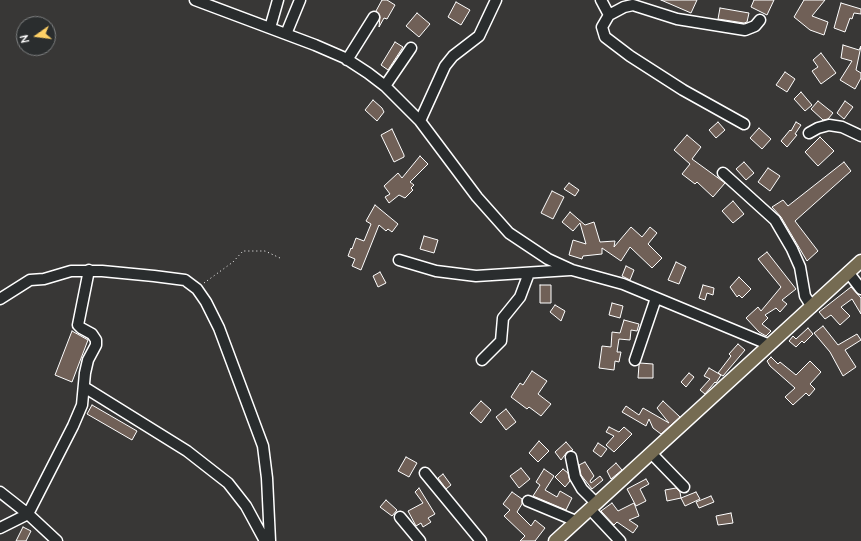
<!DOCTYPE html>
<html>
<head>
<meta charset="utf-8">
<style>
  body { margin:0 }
  #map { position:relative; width:861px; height:541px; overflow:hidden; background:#383736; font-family:"Architects Daughter",sans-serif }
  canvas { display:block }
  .north { position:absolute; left:16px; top:16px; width:40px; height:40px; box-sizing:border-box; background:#2a2d2e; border:1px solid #7f8182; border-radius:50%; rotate:256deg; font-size:11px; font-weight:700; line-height:16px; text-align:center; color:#fff }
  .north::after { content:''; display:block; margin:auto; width:14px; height:18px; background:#ffd166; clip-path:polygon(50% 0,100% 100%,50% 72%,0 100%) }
</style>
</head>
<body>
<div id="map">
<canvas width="861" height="541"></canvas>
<div class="north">N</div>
</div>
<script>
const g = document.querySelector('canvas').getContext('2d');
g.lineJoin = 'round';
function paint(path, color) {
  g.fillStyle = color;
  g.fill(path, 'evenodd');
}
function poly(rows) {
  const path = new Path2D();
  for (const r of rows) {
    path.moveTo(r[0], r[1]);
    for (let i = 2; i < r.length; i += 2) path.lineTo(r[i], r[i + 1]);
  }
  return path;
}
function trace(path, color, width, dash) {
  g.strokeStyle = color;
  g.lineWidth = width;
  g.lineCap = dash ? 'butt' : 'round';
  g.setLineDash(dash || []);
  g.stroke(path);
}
const building = poly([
  [382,0,387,0,395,5,387,19,384,18,379,27,380,17,376,11,382,0],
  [661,0,697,0,691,13,661,0],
  [754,0,774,0,767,15,751,7,754,0],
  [804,0,825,0,812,16,828,22,824,35,810,30,794,17,804,0],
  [456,2,470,10,461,25,448,17,456,2],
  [841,3,861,9,861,14,854,13,852,19,850,18,845,32,834,28,841,3],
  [720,8,749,13,747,22,744,23,718,19,720,8],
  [417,13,430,24,419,37,406,26,417,13],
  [395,42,403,47,388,70,381,65,395,42],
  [843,45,859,50,861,46,856,70,861,73,861,78,855,89,840,80,852,61,841,58,843,45],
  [821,53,836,73,821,84,812,71,818,67,813,60,821,53],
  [785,72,795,79,787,92,776,85,785,72],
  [801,92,812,105,805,111,794,99,801,92],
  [373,100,382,108,384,112,377,121,365,110,373,100],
  [818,101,833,113,828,119,823,120,811,109,818,101],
  [845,101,853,107,844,119,837,113,845,101],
  [718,122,725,130,716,138,709,130,718,122],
  [796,122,801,125,795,134,797,135,787,147,781,141,790,130,791,131,796,122],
  [759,128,771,139,762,149,750,138,759,128],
  [392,129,404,155,404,157,394,162,381,135,392,129],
  [687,135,701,147,692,159,725,183,713,197,697,182,695,184,682,174,690,164,674,150,687,135],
  [820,137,834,151,818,166,805,152,820,137],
  [420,156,428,164,410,182,414,185,411,188,413,190,405,198,399,195,389,203,385,197,390,194,384,186,398,173,402,178,420,156],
  [744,162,754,173,746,180,736,169,744,162],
  [844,162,851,171,795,221,818,251,807,261,781,217,772,207,783,200,788,206,844,162],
  [768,168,780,176,770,191,758,182,768,168],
  [569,183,579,190,575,196,564,189,569,183],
  [552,191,564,197,553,219,541,213,552,191],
  [733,201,744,214,733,223,722,211,733,201],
  [375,205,398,224,392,232,388,229,386,231,379,225,361,270,352,266,355,259,348,256,351,248,352,249,356,238,364,241,371,224,366,221,375,205],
  [570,212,585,225,594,222,600,242,615,241,614,247,631,227,642,237,650,227,657,233,648,244,662,258,652,268,630,247,621,261,602,248,602,254,583,256,582,259,569,255,573,240,586,244,580,223,573,231,562,222,570,212],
  [424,236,438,240,434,253,420,249,424,236],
  [767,252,796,289,782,300,787,304,780,312,776,308,765,315,768,318,762,324,771,331,766,336,759,332,746,318,758,307,761,311,781,287,758,259,767,252],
  [676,262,686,267,679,284,668,280,676,262],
  [626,266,634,270,630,280,622,276,626,266],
  [380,272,386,283,378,287,373,276,380,272],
  [739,277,751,289,742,298,739,295,737,297,730,287,739,277],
  [540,285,551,285,551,303,540,303,540,285],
  [703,285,714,288,713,295,707,293,705,300,699,298,703,285],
  [851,287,861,298,861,314,852,299,841,307,850,316,840,325,831,315,825,319,819,312,851,287],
  [612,303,623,306,620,318,609,315,612,303],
  [555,305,565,311,561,321,550,312,555,305],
  [624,320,639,324,637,331,631,330,630,340,619,339,617,352,621,352,619,362,615,361,614,370,599,368,602,346,611,347,612,332,620,333,624,320],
  [823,326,838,345,857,334,861,340,845,350,856,367,843,376,830,352,814,333,823,326],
  [808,328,813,334,804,343,802,341,796,347,789,341,793,336,796,339,808,328],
  [72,331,88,340,72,382,55,375,72,331],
  [738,344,745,350,723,376,718,373,731,356,729,354,738,344],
  [771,357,778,364,780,362,796,375,810,361,821,372,810,384,815,389,809,396,806,393,793,405,785,397,795,388,770,366,767,361,771,357],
  [640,363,653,364,653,378,638,378,639,365,640,363],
  [709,368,721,375,716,383,715,382,705,394,700,390,710,379,704,376,709,368],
  [532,371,547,381,538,394,551,404,541,416,529,407,527,409,511,397,520,383,523,385,532,371],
  [689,373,694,377,686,387,681,382,689,373],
  [481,401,491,410,481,423,470,413,481,401],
  [663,401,680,417,661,434,653,428,649,419,646,426,622,412,626,406,639,415,643,408,669,423,657,408,663,401],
  [92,405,137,431,132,440,87,414,92,405],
  [506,409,516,422,506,430,496,417,506,409],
  [609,427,619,432,624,427,632,434,614,452,606,445,614,436,606,432,609,427],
  [539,441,549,451,538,462,529,453,539,441],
  [566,442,573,450,567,452,561,460,555,452,566,442],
  [598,443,607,449,601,457,593,451,598,443],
  [406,457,417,463,409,477,398,471,406,457],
  [585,462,594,476,590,481,591,483,600,476,603,480,592,489,581,475,579,465,585,462],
  [616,463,622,470,611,479,607,471,616,463],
  [521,468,530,479,519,488,510,476,521,468],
  [544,469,554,476,545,490,557,497,560,491,572,498,566,510,533,496,540,485,536,482,544,469],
  [563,469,568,473,570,481,565,487,555,477,563,469],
  [443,474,451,485,446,489,438,478,443,474],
  [646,479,649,484,640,489,646,501,636,506,627,489,646,479],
  [419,488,435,514,428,518,431,522,423,527,421,523,416,526,408,511,423,503,415,492,419,488],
  [676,488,680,492,681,498,667,501,665,490,676,488],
  [512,492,522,499,522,504,517,512,531,526,535,520,545,528,535,541,520,541,525,536,504,516,510,510,503,504,512,492],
  [696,492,700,499,685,506,681,498,696,492],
  [711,496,714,502,699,508,696,502,711,496],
  [386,500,397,510,392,516,380,507,386,500],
  [612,503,618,511,634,503,639,516,629,520,638,526,633,533,617,522,614,525,601,511,612,503],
  [731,513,733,523,718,525,716,516,731,513],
  [23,527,31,531,26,541,16,541,23,527]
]);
paint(building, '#706057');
trace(building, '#fff', 1);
const minor = poly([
  [195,0,315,45,345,58,368,73,385,86,420,121,477,197,509,233,548,259,572,270,623,284,770,345],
  [601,0,609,15,602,27,605,37,630,56,683,90,744,124],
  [609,15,624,7,633,5,677,19,745,30,755,26,760,20],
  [270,28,278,0],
  [286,34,300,0],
  [347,60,374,17],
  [385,86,411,48],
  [420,121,445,66,453,56,479,36,496,0],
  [809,133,818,128,829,125,842,127,861,136],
  [723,173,775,220,792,249,800,267,805,296,812,307],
  [399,260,436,271,476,276,570,270],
  [848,272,861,289],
  [0,299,30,280,44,279,71,271,102,271,154,276,185,280,197,289,206,302,219,328,263,446,267,478,270,541],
  [482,360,501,341,503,318,520,297,529,273],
  [635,360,656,298],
  [84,387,187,451,228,483,246,506,265,541],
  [651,453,684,487],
  [571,457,575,477,582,489,596,503],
  [425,473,481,541],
  [0,492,28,514,0,528],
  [528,501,576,521],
  [590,509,620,541],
  [400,517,420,541],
  [57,541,28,514,73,426,82,405,85,373,88,360,96,345,96,340,92,334,81,328,78,325,89,270]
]);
const major = poly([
  [555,541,861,261]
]);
trace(minor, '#fff', 13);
trace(major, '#fff', 15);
trace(poly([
  [204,283,233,262,243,251,265,251,280,258]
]), '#fff', 1, [1, 3]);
trace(minor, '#2a2d2e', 10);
trace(major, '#756b52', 12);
</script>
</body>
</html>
